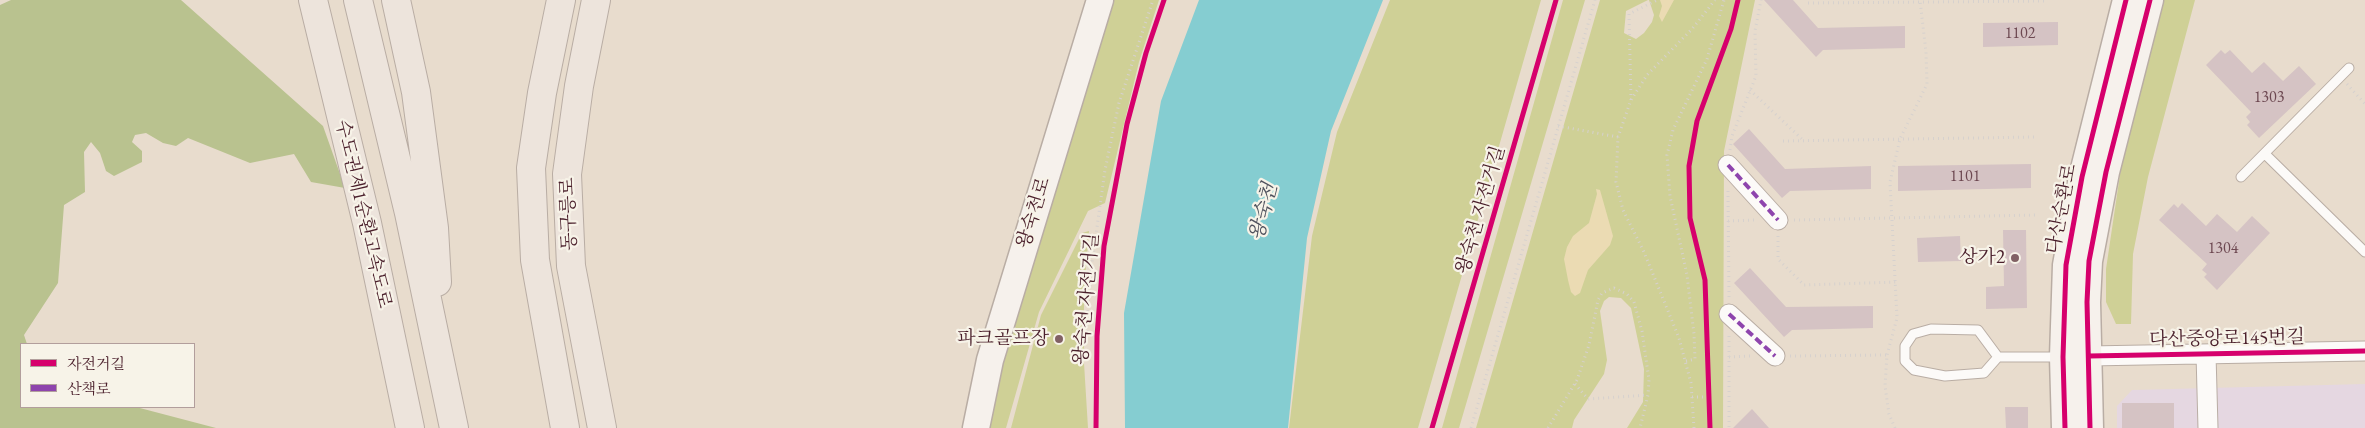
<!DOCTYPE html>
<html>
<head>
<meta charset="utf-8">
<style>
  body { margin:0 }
  #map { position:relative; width:2365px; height:428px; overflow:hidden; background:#e8dccd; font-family:"EB Garamond","Noto Serif KR",serif }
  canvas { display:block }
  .legend { position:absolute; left:20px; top:343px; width:175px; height:65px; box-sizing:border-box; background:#f7f3e8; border:1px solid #b29e9c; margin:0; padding:6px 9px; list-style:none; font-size:15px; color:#4a1f2b }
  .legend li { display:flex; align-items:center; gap:10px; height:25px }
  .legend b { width:25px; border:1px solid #b29e9c }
</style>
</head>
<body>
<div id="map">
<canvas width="2365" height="428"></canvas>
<ul class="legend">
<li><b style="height:6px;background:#d6006c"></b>자전거길</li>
<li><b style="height:6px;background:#8e44ad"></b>산책로</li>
</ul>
</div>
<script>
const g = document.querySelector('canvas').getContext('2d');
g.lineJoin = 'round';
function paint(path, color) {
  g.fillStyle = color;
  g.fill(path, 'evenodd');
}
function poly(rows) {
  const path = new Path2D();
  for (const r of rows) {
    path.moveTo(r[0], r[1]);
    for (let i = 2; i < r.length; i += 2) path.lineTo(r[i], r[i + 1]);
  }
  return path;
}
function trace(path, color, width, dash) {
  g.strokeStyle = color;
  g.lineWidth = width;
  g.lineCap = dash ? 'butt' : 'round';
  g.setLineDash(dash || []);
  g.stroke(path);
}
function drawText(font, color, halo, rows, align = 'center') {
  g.font = font + ' "EB Garamond","Noto Serif KR",serif';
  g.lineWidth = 4.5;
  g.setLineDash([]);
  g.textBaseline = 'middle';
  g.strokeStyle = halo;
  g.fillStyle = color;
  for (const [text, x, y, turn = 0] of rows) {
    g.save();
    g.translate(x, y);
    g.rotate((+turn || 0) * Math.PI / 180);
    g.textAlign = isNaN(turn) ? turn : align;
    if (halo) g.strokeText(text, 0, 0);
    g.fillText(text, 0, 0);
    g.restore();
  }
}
paint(poly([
  [2365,384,2365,428,2117,428,2117,406,2132,390]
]), '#e5d7e1');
paint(poly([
  [1107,0,1159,0,1139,62,1105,203,1088,211,1039,312,1006,428,981,428],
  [1390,0,1541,0,1418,428,1289,428,1312,236,1337,132],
  [1563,0,1585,0,1459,428,1442,428],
  [1600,0,1648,0,1626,11,1624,33,1636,39,1644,33,1652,22,1654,15,1649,0,1755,0,1724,151,1723,428,1627,428,1643,402,1644,369,1631,308,1621,298,1609,297,1604,301,1600,311,1607,360,1604,374,1574,420,1572,428,1476,428],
  [2164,0,2195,0,2148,177,2133,254,2131,324,2116,324,2106,302,2106,269,2121,168],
  [1089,231,1084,290,1084,363,1088,428,1011,428,1041,315,1082,233]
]), '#cfd096');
paint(poly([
  [11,0,181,0,323,126,345,188,311,182,294,154,250,163,188,138,176,146,163,143,146,133,135,135,132,142,142,151,142,162,114,176,106,171,100,153,91,142,84,152,85,192,64,205,58,283,24,335,27,344,21,344,21,407,136,407,216,428,0,428,0,5]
]), '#b9c28f');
paint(poly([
  [1660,0,1674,0,1662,22,1659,16,1662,6],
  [1596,189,1600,190,1613,236,1610,245,1588,270,1580,293,1575,296,1571,292,1568,280,1564,259,1567,247,1573,236,1589,223,1597,194]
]), '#ebdbb3');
paint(poly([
  [1199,0,1383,0,1331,131,1307,238,1288,428,1125,428,1124,313,1161,101]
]), '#85cdd1');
paint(poly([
  [1764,0,1793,0,1818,28,1905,26,1905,48,1823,50,1816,57],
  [2058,22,2058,45,1983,47,1983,23],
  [2221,50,2225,54,2230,50,2252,73,2264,62,2283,81,2299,66,2316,84,2259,138,2247,125,2250,122,2246,117,2251,112,2206,65],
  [1749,129,1785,169,1871,166,1871,189,1790,191,1782,198,1733,144],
  [2031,164,2031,188,1898,191,1898,166],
  [2182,203,2206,226,2217,214,2237,232,2252,216,2270,233,2217,290,2204,277,2207,274,2202,270,2207,264,2159,220,2174,204,2178,208],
  [2003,230,2026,230,2027,308,1986,309,1986,287,2004,286],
  [1960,236,1961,261,1918,262,1917,238],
  [1750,268,1786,307,1873,306,1873,328,1792,330,1784,337,1734,283],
  [2122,403,2174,403,2174,428,2122,428],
  [2005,407,2028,407,2028,428,2006,428],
  [1752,409,1769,428,1733,428]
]), '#d5c3c4');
const lane = poly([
  [2265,154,2365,252],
  [2241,177,2349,68],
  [1998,357,1978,330,1931,329,1913,334,1905,346,1905,361,1914,370,1945,376,1984,373,1998,357,2061,357]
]);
const street = poly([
  [1728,165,1778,220],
  [1729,314,1775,356],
  [2206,354,2208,428],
  [2089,356,2365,351]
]);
const secondary = poly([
  [976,428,990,360,1100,0],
  [2065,428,2063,357,2066,265,2082,177,2126,0],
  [2090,428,2087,302,2089,261,2106,172,2150,0]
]);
const primary = poly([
  [561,0,542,93,531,168,535,260,565,428],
  [596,0,579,86,567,174,571,266,602,428]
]);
const highway = poly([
  [313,0,367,223,410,428],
  [358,0,409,213,454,428],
  [396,0,416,92,434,228,437,282]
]);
trace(lane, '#b9ada4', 11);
trace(street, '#b9ada4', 21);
trace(secondary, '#b9ada4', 29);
trace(primary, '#b9ada4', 30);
trace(highway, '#b9ada4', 30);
trace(poly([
  [1808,3,2047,1],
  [2347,84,2365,104],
  [1750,90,1804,141],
  [1631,100,1629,14,1657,0],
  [1558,126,1618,137],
  [1783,141,2034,137],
  [1730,150,1732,136,1756,76,1755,31,1761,0],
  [1728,191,1729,297],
  [1794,220,2036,215],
  [1728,221,1755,220],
  [1778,236,1778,259,1804,285,1897,282],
  [1729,336,1729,428],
  [1079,349,1087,335,1087,316,1092,263,1105,170,1119,103,1153,0],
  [1790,356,1887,355],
  [1729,357,1751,356],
  [1686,361,1695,359,1694,334,1687,275,1670,196,1667,155,1673,130,1707,59,1724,0],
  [1575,384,1588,399,1648,395],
  [1692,397,1710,397],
  [1471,428,1595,0],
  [1548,428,1577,380,1589,345,1598,300,1602,293,1614,288,1627,294,1634,302,1642,331,1649,380,1648,395,1640,428],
  [1694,428,1691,383,1679,338,1644,252,1623,210,1616,182,1618,137,1631,100,1647,75,1692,29,1715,0],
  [1895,428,1889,414,1885,386,1887,355,1897,318,1890,182,1900,139,1927,84,1926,52,1920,0]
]), '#d6d1ce', 3, [1, 4]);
trace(lane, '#fcfaf8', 9);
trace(street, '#fcfaf8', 19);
trace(secondary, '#f6f1ec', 26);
trace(primary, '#ede4dc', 28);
trace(highway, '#ede4dc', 28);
trace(poly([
  [1728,165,1778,220],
  [1729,314,1775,356]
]), '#8e44ad', 4, [8, 4]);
trace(poly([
  [2089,356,2365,351],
  [1096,428,1097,336,1104,246,1127,124,1146,53,1164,0],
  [1432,428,1556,0],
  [1710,428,1705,280,1690,218,1689,166,1697,121,1731,29,1738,0],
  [2065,428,2063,357,2066,265,2082,177,2126,0],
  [2090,428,2087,302,2089,261,2106,172,2150,0]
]), '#d6006c', 5);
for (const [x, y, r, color] of [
  [2015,258,5,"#816164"],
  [1059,339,5,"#816164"]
]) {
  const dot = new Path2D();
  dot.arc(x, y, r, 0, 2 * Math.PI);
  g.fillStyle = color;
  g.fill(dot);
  trace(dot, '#f7f3e8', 2);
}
drawText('16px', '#6d4851', null, [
  ["1102",2020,34],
  ["1303",2269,98],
  ["1101",1965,177],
  ["1304",2223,249]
]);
drawText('19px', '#4a1f2b', '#f7f3e8', [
  ["다산순환로",2062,209,-79],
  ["왕숙천 자전거길",1481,210,-74],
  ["왕숙천로",1034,213,-73],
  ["수도권제1순환고속도로",363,214,77],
  ["동구릉로",569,214,-92],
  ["왕숙천 자전거길",1087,299,-85],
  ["다산중앙로145번길",2227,339,-1]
]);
drawText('19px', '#4a1f2b', '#f7f3e8', [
  ["상가2",2005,258],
  ["파크골프장",1049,339]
], 'right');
drawText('italic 20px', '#4f515d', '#f7f3e8', [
  ["왕숙천",1264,212,-75]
]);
</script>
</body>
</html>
